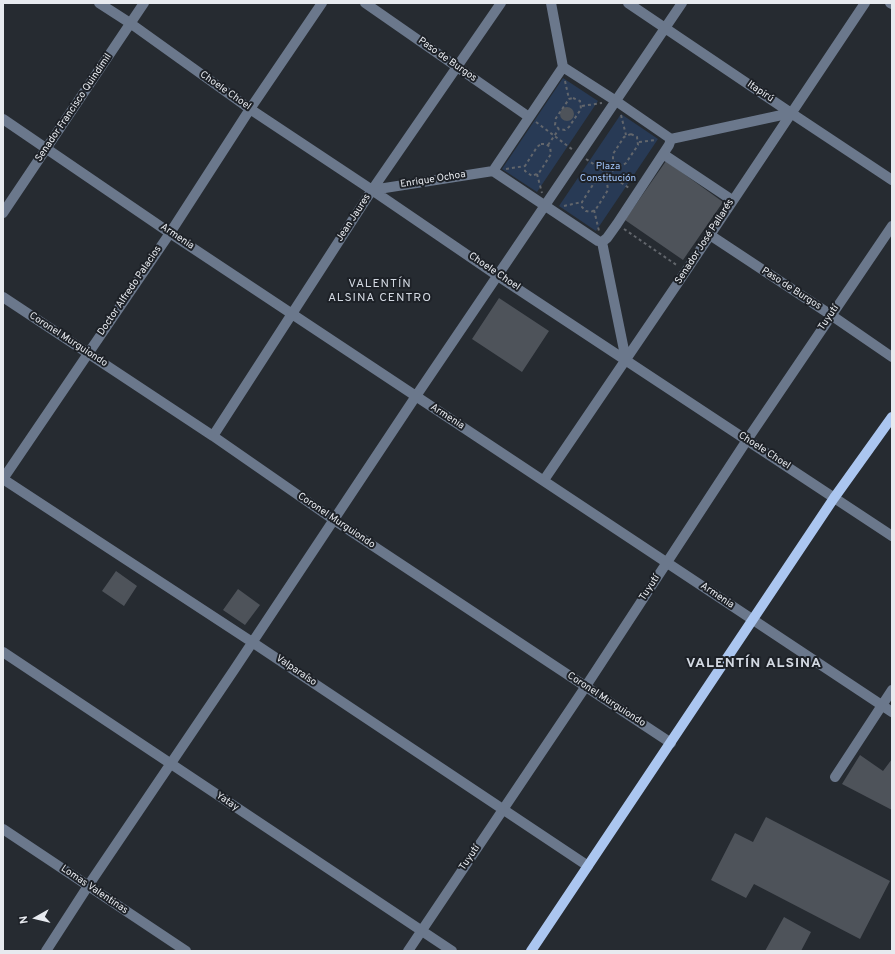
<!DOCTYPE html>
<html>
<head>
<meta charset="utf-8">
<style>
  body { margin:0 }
  #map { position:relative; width:895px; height:954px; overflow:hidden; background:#262b31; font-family:Overpass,sans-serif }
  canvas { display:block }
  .frame { position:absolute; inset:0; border:4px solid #e7eaef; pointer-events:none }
  .north { position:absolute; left:16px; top:898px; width:40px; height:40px; -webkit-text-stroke:3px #1d2127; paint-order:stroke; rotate:262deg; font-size:11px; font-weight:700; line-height:16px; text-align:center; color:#e7eaef }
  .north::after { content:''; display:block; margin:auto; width:14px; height:18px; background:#e7eaef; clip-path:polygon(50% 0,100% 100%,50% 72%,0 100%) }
</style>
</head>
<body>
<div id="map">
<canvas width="895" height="954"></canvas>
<div class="frame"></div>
<div class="north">N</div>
</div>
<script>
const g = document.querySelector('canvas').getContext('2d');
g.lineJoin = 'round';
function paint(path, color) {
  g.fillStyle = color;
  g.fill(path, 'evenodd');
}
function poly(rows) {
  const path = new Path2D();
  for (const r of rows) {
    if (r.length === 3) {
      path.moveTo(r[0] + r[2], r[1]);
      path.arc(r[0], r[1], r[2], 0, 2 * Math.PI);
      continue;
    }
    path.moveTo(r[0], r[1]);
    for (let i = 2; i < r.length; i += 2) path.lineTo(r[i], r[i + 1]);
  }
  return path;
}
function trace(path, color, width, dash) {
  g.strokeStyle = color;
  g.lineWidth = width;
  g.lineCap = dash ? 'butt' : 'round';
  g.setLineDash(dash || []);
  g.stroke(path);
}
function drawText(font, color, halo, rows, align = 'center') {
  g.font = font + ' Overpass,sans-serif';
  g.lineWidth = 4;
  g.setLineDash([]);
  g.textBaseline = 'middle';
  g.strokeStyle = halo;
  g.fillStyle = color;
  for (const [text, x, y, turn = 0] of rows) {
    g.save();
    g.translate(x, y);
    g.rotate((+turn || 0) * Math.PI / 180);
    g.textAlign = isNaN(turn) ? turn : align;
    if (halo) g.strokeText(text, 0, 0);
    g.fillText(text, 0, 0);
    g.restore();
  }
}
paint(poly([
  [563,78,598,101,537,192,502,169],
  [621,114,658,139,596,231,559,206]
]), '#283a55');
paint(poly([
  [567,114,7],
  [666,161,723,202,683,260,625,220],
  [499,298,549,331,522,372,472,339],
  [116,571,137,586,124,606,102,591],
  [238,589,260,605,245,625,223,610],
  [860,755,883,771,892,759,892,810,842,784],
  [766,817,890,881,860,939,754,884,746,898,711,880,735,833,753,842],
  [784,917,811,932,801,951,765,951]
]), '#4e535a');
trace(poly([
  [565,81,569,99],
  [573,98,580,101,581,109,569,127,565,130,559,129,555,125,556,118,569,99,573,98],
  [582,106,602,103],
  [621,115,626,135],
  [536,122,573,150],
  [631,134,637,137,638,145,626,163,622,166,617,165,613,161,613,154,624,137,631,134],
  [639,142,656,140],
  [541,144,546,144,550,147,551,154,539,173,532,176,525,171,525,166,537,147,541,144],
  [548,145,559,129],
  [586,159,629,188],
  [506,169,525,166],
  [537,174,542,193],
  [598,180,603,180,607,183,608,190,596,209,591,212,586,211,582,207,582,202,594,183,598,180],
  [605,181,617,165],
  [564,206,582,202],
  [594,210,599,231],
  [624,229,678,266]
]), '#62666c', 2, [3, 3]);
trace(poly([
  [99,3,130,23,250,109,372,190,498,276,892,536],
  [365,3,529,117],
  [551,3,563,67],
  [628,3,791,113,892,180],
  [890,3,892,4],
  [563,67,616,101,671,139],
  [3,119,170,233,892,712],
  [671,139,791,113],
  [663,154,732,200],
  [493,171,598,241,602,242],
  [493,171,563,67],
  [372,190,493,171],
  [3,213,144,3],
  [710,235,831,315,892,357],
  [602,242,607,238,617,224,669,145,671,139],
  [602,242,626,360],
  [3,297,213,436,334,520,671,743],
  [213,436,372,190,501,3],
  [3,479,252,642,588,866],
  [3,479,170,233,250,109,322,3],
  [544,480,686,271,865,3],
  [3,652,452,951],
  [835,777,892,690],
  [3,829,186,951],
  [46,951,88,886,234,670,416,396,682,3],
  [408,951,586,686,747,440,892,226]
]), '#6b788c', 10);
trace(poly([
  [531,951,834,498,892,417]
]), '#abc6f0', 10);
drawText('10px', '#e7eaef', '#1d2127', [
  ["Paso de Burgos",447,60,35],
  ["Choele Choel",225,91,35],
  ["Itapirú",760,92,34],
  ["Senador Francisco Quindimil",74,108,-56],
  ["Enrique Ochoa",433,180,-9],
  ["Jean Jaures",354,218,-57],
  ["Armenia",177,237,34],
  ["Senador José Pallarés",705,242,-57],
  ["Choele Choel",494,272,34],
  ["Paso de Burgos",791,289,33],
  ["Doctor Alfredo Palacios",130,291,-56],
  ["Tuyutí",829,318,-56],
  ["Coronel Murguiondo",68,340,33],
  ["Armenia",447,417,33],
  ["Choele Choel",764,451,33],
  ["Coronel Murguiondo",336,521,34],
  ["Tuyutí",650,588,-57],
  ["Armenia",717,596,34],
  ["Valparaíso",296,671,34],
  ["Coronel Murguiondo",606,700,33],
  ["Yatay",227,802,34],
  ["Tuyutí",470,858,-56],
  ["Lomas Valentinas",94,890,34]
]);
drawText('10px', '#a4c8fe', '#1d2127', [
  ["Plaza",608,167],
  ["Constitución",608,179]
]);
g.letterSpacing = '1px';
drawText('12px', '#d3d9e2', '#1d2127', [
  ["VALENTÍN",380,285],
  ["ALSINA CENTRO",380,299]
]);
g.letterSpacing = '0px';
g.letterSpacing = '1px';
drawText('bold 14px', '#d3d9e2', '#1d2127', [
  ["VALENTÍN ALSINA",754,664]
]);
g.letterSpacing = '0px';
</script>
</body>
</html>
